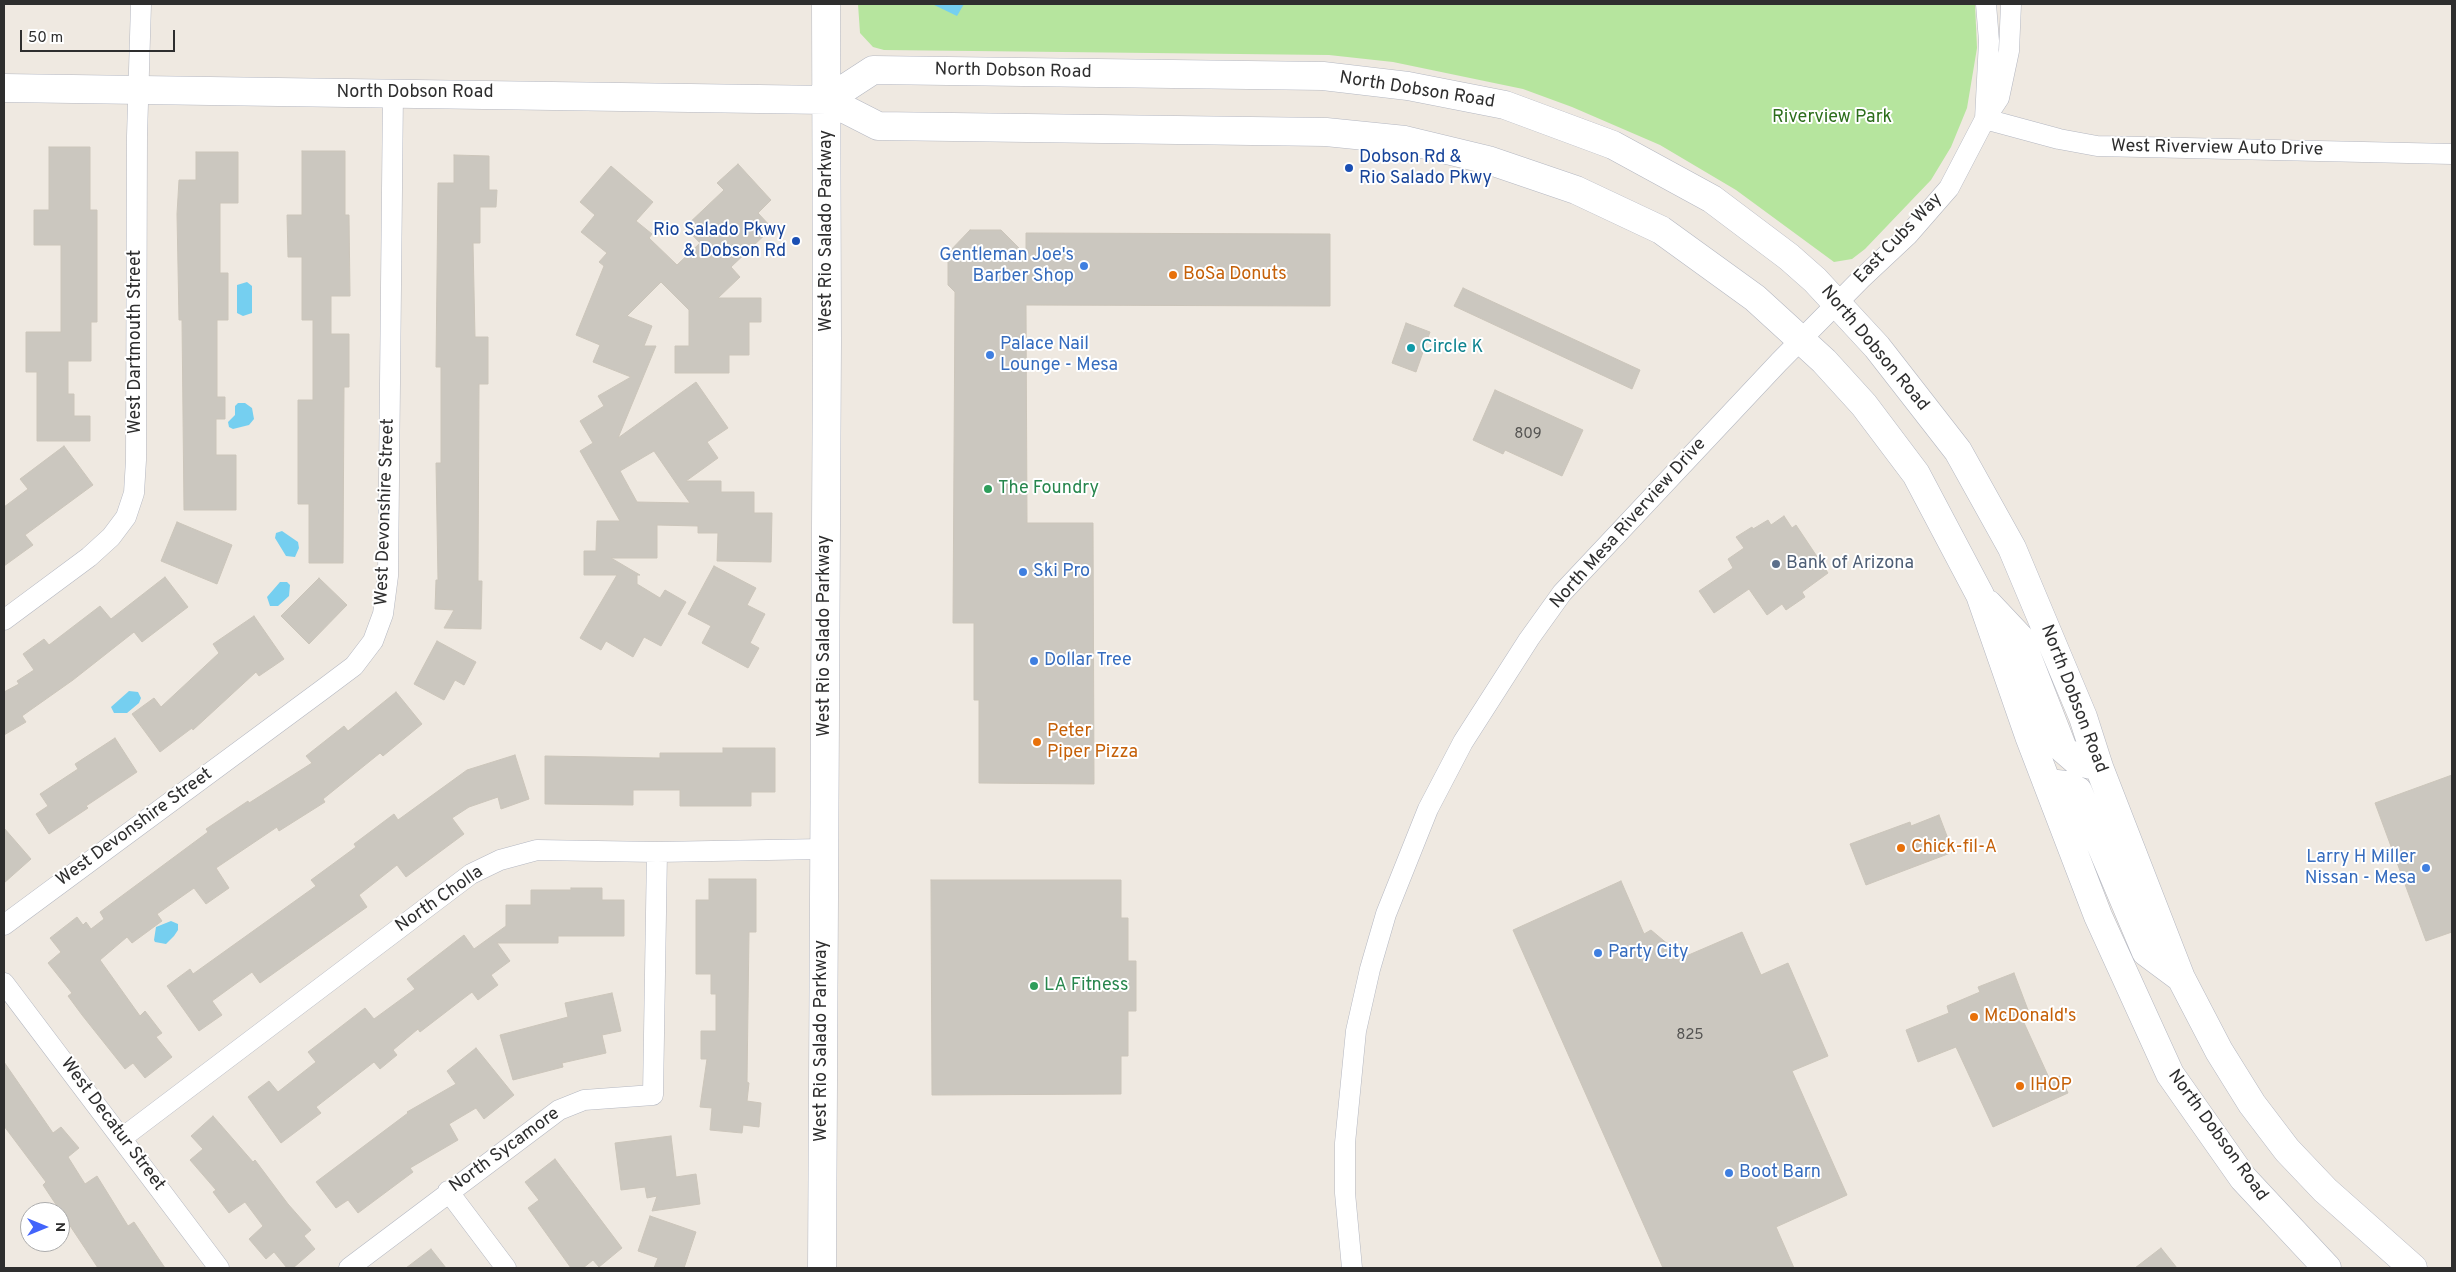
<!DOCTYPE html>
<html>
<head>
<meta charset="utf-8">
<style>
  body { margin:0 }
  #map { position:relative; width:2456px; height:1272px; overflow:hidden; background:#efe9e1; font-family:Overpass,sans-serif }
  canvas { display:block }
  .frame { position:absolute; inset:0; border:5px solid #2e2e2e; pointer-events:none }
  .north { position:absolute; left:20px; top:1202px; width:50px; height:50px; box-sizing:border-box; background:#fff; border:1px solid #ababab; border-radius:50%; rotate:90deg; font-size:14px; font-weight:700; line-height:20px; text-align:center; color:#2e2e2e }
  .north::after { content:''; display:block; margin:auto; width:18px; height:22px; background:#4264fb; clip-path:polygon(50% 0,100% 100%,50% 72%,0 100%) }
  .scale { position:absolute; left:20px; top:30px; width:155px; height:22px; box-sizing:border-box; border:2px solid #2e2e2e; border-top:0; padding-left:6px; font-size:15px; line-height:18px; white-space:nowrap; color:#2e2e2e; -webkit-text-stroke:4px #fff; paint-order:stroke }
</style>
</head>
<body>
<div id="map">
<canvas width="2456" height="1272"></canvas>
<div class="frame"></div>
<div class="north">N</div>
<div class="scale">50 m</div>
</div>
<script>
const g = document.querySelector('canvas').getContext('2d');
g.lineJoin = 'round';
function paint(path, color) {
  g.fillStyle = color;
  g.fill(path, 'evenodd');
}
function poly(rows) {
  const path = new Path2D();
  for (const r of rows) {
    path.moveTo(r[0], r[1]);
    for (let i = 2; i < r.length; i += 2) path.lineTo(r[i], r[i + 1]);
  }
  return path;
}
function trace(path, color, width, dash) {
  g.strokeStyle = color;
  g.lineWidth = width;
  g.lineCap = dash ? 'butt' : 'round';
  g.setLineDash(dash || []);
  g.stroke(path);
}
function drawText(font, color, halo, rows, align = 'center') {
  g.font = font + ' Overpass,sans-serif';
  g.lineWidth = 4;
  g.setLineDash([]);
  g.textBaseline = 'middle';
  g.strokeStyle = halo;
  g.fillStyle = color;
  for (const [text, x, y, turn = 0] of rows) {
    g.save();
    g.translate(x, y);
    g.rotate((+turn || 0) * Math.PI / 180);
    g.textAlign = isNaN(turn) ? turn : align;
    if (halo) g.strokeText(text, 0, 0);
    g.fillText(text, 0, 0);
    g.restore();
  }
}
paint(poly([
  [858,4,1975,4,1977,48,1967,108,1951,147,1931,180,1865,249,1852,259,1834,262,1736,190,1660,145,1572,107,1523,89,1393,62,1329,55,884,50,873,47,860,33]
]), '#b6e59e');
paint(poly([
  [932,4,964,4,957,16],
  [247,282,252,286,252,313,243,316,237,313,237,285],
  [238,403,245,403,252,408,254,419,249,425,233,429,229,427,228,422,235,415,235,406],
  [282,531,298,542,299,548,295,557,286,556,275,538,276,533],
  [280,582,287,582,290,585,289,596,278,606,270,606,267,597],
  [129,691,138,692,141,698,139,703,127,713,114,713,111,707],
  [171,921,178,924,178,930,174,936,166,944,155,942,154,940,156,927]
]), '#75cff0');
const building = poly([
  [49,147,90,147,90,210,97,210,97,322,91,322,91,361,68,361,68,394,74,394,74,416,90,416,90,441,37,441,37,372,26,372,26,332,61,332,61,245,34,245,34,210,49,210,49,147],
  [302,151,345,151,345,215,349,215,350,296,331,296,331,334,349,334,349,387,344,387,343,563,309,563,309,504,298,504,298,400,313,400,313,320,302,320,302,257,288,257,287,215,302,215,302,151],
  [196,152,238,152,238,203,220,203,220,273,228,273,228,320,217,320,217,397,225,397,225,419,216,419,216,455,236,455,236,510,184,510,182,320,179,320,177,214,179,180,196,180,196,152],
  [454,155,489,156,489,190,497,190,496,207,480,207,480,243,473,243,475,337,488,337,488,384,479,384,478,581,482,581,481,629,444,628,454,610,435,609,436,580,438,580,436,463,441,463,441,367,436,367,438,183,454,183,454,155],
  [738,164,771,200,758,213,772,228,731,267,740,277,718,298,761,298,761,322,749,322,749,355,729,355,729,373,675,373,675,346,689,346,689,310,661,282,627,316,652,326,644,346,656,346,618,438,696,382,728,428,707,442,718,458,686,481,721,481,721,492,754,492,754,513,772,513,771,562,717,561,718,533,698,533,698,526,657,525,657,558,611,558,640,575,637,575,637,584,660,598,665,590,686,602,661,646,644,637,633,657,606,641,601,650,580,638,617,575,584,575,584,551,596,551,597,521,620,521,580,451,593,443,580,421,604,406,598,396,631,377,593,362,600,345,576,335,604,266,599,262,607,253,581,232,595,215,580,202,611,166,653,202,636,221,652,234,649,238,677,265,700,243,685,227,724,190,717,183,738,164],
  [654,451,678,486,690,503,637,502,620,471,654,451],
  [970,230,1001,230,1026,255,1026,233,1330,234,1330,306,1026,305,1027,523,1093,523,1094,784,979,783,979,700,974,700,974,623,953,623,955,292,948,285,948,253,970,230],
  [1463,288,1640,370,1632,389,1454,306,1463,288],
  [1406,323,1430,332,1416,372,1392,363,1406,323],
  [1495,390,1583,430,1562,476,1505,450,1503,454,1473,440,1495,390],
  [64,446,93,485,25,535,33,545,4,566,4,507,28,489,20,479,64,446],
  [1784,516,1792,528,1796,525,1828,573,1802,592,1805,597,1786,610,1782,604,1767,615,1749,589,1714,613,1699,591,1733,568,1728,559,1744,548,1736,537,1752,527,1753,529,1768,520,1771,525,1784,516],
  [177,522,232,545,217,584,161,561,177,522],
  [714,566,756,588,747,605,765,614,750,643,759,648,748,668,702,643,711,626,688,614,714,566],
  [165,577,188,607,142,642,134,632,73,680,22,716,26,722,4,735,4,692,19,684,17,681,34,670,23,654,44,639,49,645,100,606,111,619,165,577],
  [319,578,347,605,309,644,281,616,319,578],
  [254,616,284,659,259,676,256,672,193,730,192,728,160,752,132,714,154,698,161,707,219,653,213,644,254,616],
  [437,641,476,662,464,685,455,680,444,700,414,684,437,641],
  [396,692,422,724,383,756,380,753,323,799,325,802,279,831,277,827,216,868,229,888,206,904,194,888,157,914,162,921,132,943,127,937,100,960,140,1016,145,1011,162,1033,156,1037,172,1057,145,1078,133,1063,125,1069,82,1015,68,996,72,993,48,963,61,952,50,938,77,917,83,925,86,922,91,929,104,919,100,912,208,832,206,829,248,801,249,803,312,763,306,756,344,726,348,731,396,692],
  [115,738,137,772,86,806,88,808,49,834,36,814,48,806,40,794,78,769,75,764,115,738],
  [723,748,775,748,775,792,751,792,751,806,680,806,680,790,633,790,633,805,545,804,545,756,660,758,660,753,723,753,723,748],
  [515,755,529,799,501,809,498,797,469,807,452,818,464,834,406,877,397,865,359,895,367,907,260,983,252,972,212,1001,222,1015,199,1031,167,986,190,969,193,974,316,886,311,880,356,847,354,844,394,814,398,820,467,770,515,755],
  [2452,775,2452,932,2426,941,2375,803,2452,775],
  [1939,815,1953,852,1866,885,1850,844,1910,822,1911,826,1939,815],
  [4,828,31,859,4,883,4,828],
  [709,879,756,879,756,932,749,932,747,1082,749,1083,747,1101,761,1103,759,1127,743,1125,742,1133,710,1130,712,1108,700,1107,707,1059,701,1059,701,1031,716,1031,716,994,711,994,711,974,696,974,696,900,709,900,709,879],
  [931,880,1121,880,1121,918,1128,918,1128,961,1136,961,1136,1011,1128,1011,1128,1056,1121,1056,1121,1094,932,1095,931,880],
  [1621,881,1644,934,1651,930,1670,946,1677,960,1742,932,1761,975,1788,963,1828,1056,1792,1071,1847,1195,1776,1227,1794,1268,1663,1268,1513,930,1621,881],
  [571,888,602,888,602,900,624,900,624,936,558,936,558,943,497,943,510,961,491,975,498,985,478,1000,472,992,420,1032,418,1029,393,1050,397,1055,380,1069,374,1062,316,1107,321,1113,281,1143,248,1097,269,1081,278,1092,316,1062,308,1052,365,1008,374,1019,415,989,407,979,464,935,474,949,506,926,506,905,531,905,531,890,571,890,571,888],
  [2014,973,2028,1010,2020,1014,2050,1080,2060,1076,2068,1093,1993,1127,1956,1047,1918,1062,1906,1030,1949,1013,1947,1006,1980,992,1978,987,2014,973],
  [612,993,621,1031,602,1035,606,1053,562,1063,563,1067,513,1080,500,1035,568,1017,565,1003,612,993],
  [476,1048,514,1095,484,1119,476,1108,449,1124,458,1140,410,1168,413,1172,358,1213,348,1200,336,1208,316,1182,408,1113,407,1112,456,1084,447,1071,476,1048],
  [4,1062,53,1133,61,1127,79,1148,68,1157,85,1184,97,1176,128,1226,134,1222,165,1268,98,1268,43,1185,46,1182,4,1126,4,1062],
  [213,1116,253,1162,255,1160,288,1204,311,1230,304,1236,315,1249,293,1268,287,1268,274,1252,266,1259,249,1239,263,1226,245,1202,229,1213,213,1192,216,1190,190,1160,203,1149,191,1136,213,1116],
  [671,1136,676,1177,696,1174,700,1204,652,1211,657,1196,647,1198,645,1187,621,1190,615,1143,671,1136],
  [555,1159,622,1248,599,1267,593,1260,583,1268,571,1268,528,1208,539,1200,525,1182,555,1159],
  [650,1216,696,1232,684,1268,654,1268,658,1258,638,1251,650,1216],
  [2161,1248,2177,1268,2135,1268,2161,1248],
  [431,1249,446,1268,406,1268,431,1249]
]);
paint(building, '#cbc7bf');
trace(building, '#cbc5ba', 1);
const minor = poly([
  [1985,119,2059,139,2097,146,2452,154],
  [1985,119,1989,41,1986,4],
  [4,620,89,557,111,537,126,517,134,493,136,460,137,136,141,4],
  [4,925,322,690,354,666,373,641,383,614,388,576,393,93],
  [4,983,219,1268],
  [122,1138,471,874,500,860,537,850,657,852,823,849],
  [448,1191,506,1268],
  [349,1268,559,1110,584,1100,653,1095,657,852],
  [1352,1268,1345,1193,1345,1143,1356,1031,1370,969,1386,914,1428,809,1463,742,1529,639,1562,593,1779,362,1861,279,1908,235,1949,188,1985,119,1999,98,2009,51,2011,4]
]);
const secondary = poly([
  [4,88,827,100,878,126,1326,132,1405,140,1488,160,1576,190,1661,230,1755,298,1824,361,1864,405,1916,474,1980,595,2029,736,2098,916,2170,1074,2243,1178,2327,1268],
  [827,100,873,70,1323,76,1408,86,1505,105,1613,145,1712,199,1789,257,1815,280,1877,347,1958,451,2012,548,2083,717,2099,767,2181,978,2219,1051,2252,1104,2287,1150,2325,1190,2413,1268],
  [1988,604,2020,638,2063,749,2078,762,2099,767],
  [2048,783,2065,785,2078,791,2146,952,2181,978],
  [822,1268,827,342,826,4]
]);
trace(minor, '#b4b7c1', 21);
trace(secondary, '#b4b7c1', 29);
trace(minor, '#fff', 20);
trace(secondary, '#fff', 28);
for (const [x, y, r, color] of [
  [1349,168,5,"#1a4fb4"],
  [796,241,5,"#1a4fb4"],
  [1084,266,5,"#3f7fe0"],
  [1173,275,5,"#e8710a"],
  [1411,348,5,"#0f9aa8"],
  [990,355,5,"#3f7fe0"],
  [988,489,5,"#2e9e5b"],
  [1776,564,5,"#5c6f8a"],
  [1023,572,5,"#3f7fe0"],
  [1034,661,5,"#3f7fe0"],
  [1037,742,5,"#e8710a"],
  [1901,848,5,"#e8710a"],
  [2426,868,5,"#3f7fe0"],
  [1598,953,5,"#3f7fe0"],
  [1034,986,5,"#2e9e5b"],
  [1974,1017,5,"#e8710a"],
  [2020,1086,5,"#e8710a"],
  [1729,1173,5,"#3f7fe0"]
]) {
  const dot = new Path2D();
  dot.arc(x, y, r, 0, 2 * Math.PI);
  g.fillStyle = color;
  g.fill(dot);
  trace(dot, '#fff', 2);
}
drawText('15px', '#555452', null, [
  ["809",1528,435],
  ["825",1690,1036]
]);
drawText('18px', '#2e2e2e', '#fff', [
  ["North Dobson Road",1013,72,1],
  ["North Dobson Road",1417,91,9],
  ["North Dobson Road",415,93],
  ["West Riverview Auto Drive",2217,149,1],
  ["West Rio Salado Parkway",827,231,-90],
  ["East Cubs Way",1899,239,-46],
  ["West Dartmouth Street",136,342,-90],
  ["North Dobson Road",1874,349,50],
  ["West Devonshire Street",386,512,-88],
  ["North Mesa Riverview Drive",1629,524,-48],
  ["West Rio Salado Parkway",825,636,-90],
  ["North Dobson Road",2073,699,69],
  ["West Devonshire Street",135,828,-36],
  ["North Cholla",440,900,-35],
  ["West Rio Salado Parkway",822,1041,-90],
  ["West Decatur Street",112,1125,53],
  ["North Dobson Road",2217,1136,54],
  ["North Sycamore",505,1151,-36]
]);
drawText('18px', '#2c6e1b', '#fff', [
  ["Riverview Park",1832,118]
]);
drawText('18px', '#164399', '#fff', [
  ["Dobson Rd &",1359,158],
  ["Rio Salado Pkwy",1359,179],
  ["Rio Salado Pkwy",786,231,"right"],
  ["& Dobson Rd",786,252,"right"]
], 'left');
drawText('18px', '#366cbe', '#fff', [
  ["Gentleman Joe's",1074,256,"right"],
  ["Barber Shop",1074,277,"right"],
  ["Palace Nail",1000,345],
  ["Lounge - Mesa",1000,366],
  ["Ski Pro",1033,572],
  ["Dollar Tree",1044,661],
  ["Larry H Miller",2416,858,"right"],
  ["Nissan - Mesa",2416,879,"right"],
  ["Party City",1608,953],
  ["Boot Barn",1739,1173]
], 'left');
drawText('18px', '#c56008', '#fff', [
  ["BoSa Donuts",1183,275],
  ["Peter",1047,732],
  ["Piper Pizza",1047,753],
  ["Chick-fil-A",1911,848],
  ["McDonald's",1984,1017],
  ["IHOP",2030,1086]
], 'left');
drawText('18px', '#0d838f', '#fff', [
  ["Circle K",1421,348]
], 'left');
drawText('18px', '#27864d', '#fff', [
  ["The Foundry",998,489],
  ["LA Fitness",1044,986]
], 'left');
drawText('18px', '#4e5e75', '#fff', [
  ["Bank of Arizona",1786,564]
], 'left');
</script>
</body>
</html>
